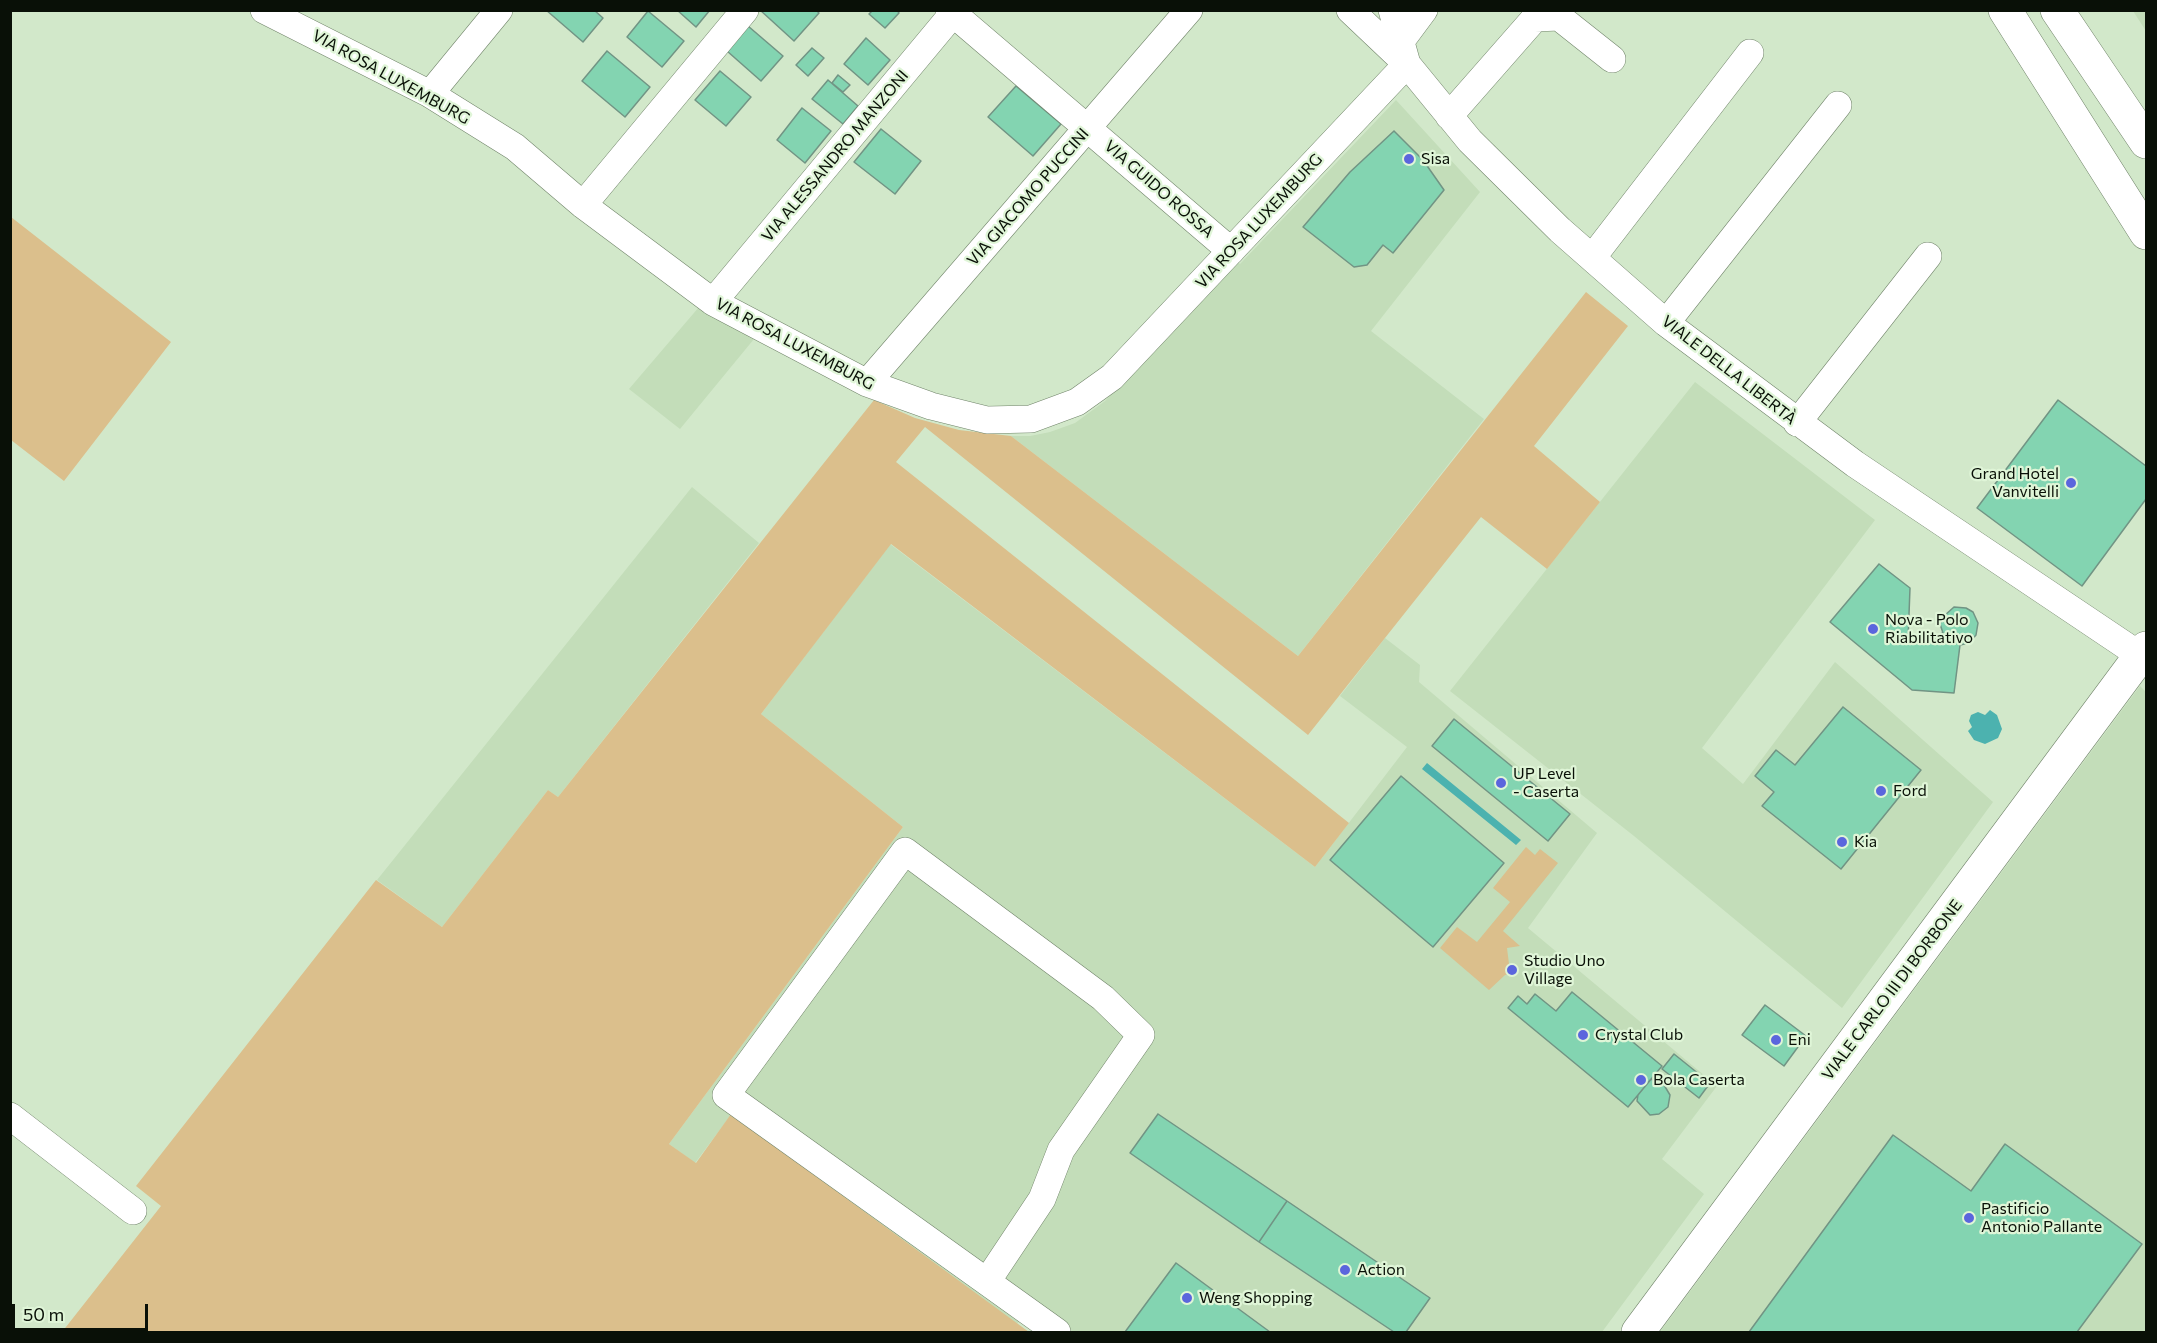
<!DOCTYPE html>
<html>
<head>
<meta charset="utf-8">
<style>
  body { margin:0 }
  #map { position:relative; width:2157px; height:1343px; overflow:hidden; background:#d2e8ca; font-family:Commissioner,sans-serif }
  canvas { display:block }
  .frame { position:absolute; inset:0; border:12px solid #091007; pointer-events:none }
  .scale { position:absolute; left:12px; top:1304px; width:136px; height:27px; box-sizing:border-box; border:3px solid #091007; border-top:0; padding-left:8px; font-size:18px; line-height:21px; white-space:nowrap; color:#091007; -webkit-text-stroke:4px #dff5d7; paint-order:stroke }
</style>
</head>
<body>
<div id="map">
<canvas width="2157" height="1343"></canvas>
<div class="frame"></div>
<div class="scale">50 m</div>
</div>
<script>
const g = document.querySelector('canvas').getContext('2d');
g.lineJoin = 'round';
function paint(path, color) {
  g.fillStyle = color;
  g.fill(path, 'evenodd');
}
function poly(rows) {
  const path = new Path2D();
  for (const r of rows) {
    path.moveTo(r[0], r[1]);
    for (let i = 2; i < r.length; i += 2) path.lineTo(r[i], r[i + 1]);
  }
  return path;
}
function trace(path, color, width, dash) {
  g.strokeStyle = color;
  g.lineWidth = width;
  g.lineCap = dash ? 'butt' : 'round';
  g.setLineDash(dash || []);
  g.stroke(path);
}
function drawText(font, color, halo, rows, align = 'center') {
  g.font = font + ' Commissioner,sans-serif';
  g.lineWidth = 4.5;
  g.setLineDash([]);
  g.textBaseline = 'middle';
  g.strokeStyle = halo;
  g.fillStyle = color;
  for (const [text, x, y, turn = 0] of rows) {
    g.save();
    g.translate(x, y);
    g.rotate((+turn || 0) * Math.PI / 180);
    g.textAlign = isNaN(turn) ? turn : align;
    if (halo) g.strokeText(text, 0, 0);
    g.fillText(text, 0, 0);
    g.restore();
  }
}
paint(poly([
  [2133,11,2146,11,2146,31],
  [1396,100,1480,192,1371,331,1484,419,1298,656,1011,436,1030,436,1050,432,1075,423,1105,401,1232,259,1240,264],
  [699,307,754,339,680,429,629,389],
  [1695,382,1875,520,1702,748,1743,784,1835,662,1993,802,1842,1008,1634,836,1450,691],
  [692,487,759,543,558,797,548,790,442,927,377,880],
  [890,544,1315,867,1407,747,1340,696,1385,638,1420,665,1419,682,1597,833,1528,928,1717,1086,1662,1159,1704,1194,1602,1332,1071,1332,1034,1303,1017,1324,731,1115,695,1163,669,1144,903,827,761,714],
  [2140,686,2146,692,2146,1332,1660,1332]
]), '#c3ddb9');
paint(poly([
  [11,217,171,342,64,481,11,440],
  [1586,292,1628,326,1534,446,1600,502,1547,569,1481,517,1308,735,925,427,896,462,1349,823,1315,867,891,544,761,714,903,827,669,1144,696,1163,731,1114,1029,1332,62,1332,161,1206,136,1186,376,880,442,927,548,790,558,797,874,400,915,418,959,430,1011,436,1298,656],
  [1526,847,1535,855,1540,849,1558,863,1503,931,1520,946,1507,948,1509,964,1516,973,1505,975,1489,990,1440,948,1457,927,1477,942,1510,902,1493,888]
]), '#dbbf8c');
paint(poly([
  [1990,710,1997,715,2002,729,1998,738,1985,744,1974,740,1968,731,1972,727,1969,721,1971,715,1978,712,1985,715],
  [1427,763,1521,840,1516,845,1422,769]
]), '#4cb2af');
const building = poly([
  [546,10,594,10,603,18,583,42,546,10],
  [677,10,710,10,696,27,677,10],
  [760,10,816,10,819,13,794,41,760,10],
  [873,10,897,10,899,13,885,28,869,14,873,10],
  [648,11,684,41,662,67,627,37,648,11],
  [748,26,783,56,761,81,727,51,748,26],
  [866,38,890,60,868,85,844,64,866,38],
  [812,48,824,58,808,76,796,65,812,48],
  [607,51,650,87,625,117,582,81,607,51],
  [720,71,751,97,726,126,695,100,720,71],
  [838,75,850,85,843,92,832,83,838,75],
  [828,80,858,106,843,124,812,99,828,80],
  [1016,86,1061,124,1033,156,988,117,1016,86],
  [802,108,831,131,805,163,777,140,802,108],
  [881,129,921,161,895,194,854,162,881,129],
  [1394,131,1423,160,1444,190,1393,253,1383,245,1367,265,1354,267,1303,227,1350,172,1394,131],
  [2058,400,2146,466,2146,499,2082,586,1977,508,2058,400],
  [1879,564,1910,588,1908,641,1935,643,1936,635,1943,633,1940,624,1944,616,1954,607,1966,608,1973,612,1978,623,1976,635,1969,643,1960,645,1954,693,1912,690,1830,622,1879,564],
  [1843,707,1921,770,1841,869,1762,806,1774,792,1755,776,1776,750,1795,765,1843,707],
  [1454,719,1570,814,1548,841,1432,746,1454,719],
  [1401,776,1504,863,1433,947,1330,860,1401,776],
  [1572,992,1662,1066,1628,1107,1508,1008,1518,996,1527,1004,1535,994,1556,1011,1572,992],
  [1765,1005,1806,1036,1784,1066,1742,1035,1765,1005],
  [1674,1054,1710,1083,1699,1098,1662,1069,1674,1054],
  [1651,1079,1664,1085,1670,1095,1668,1107,1659,1114,1650,1115,1637,1101,1638,1095,1651,1079],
  [1158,1114,1287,1201,1259,1242,1130,1153,1158,1114],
  [1893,1135,1971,1191,2005,1144,2142,1244,2077,1332,1749,1332,1893,1135],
  [1287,1201,1430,1298,1406,1332,1394,1332,1259,1242,1287,1201],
  [1176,1263,1270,1332,1125,1332,1176,1263]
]);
paint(building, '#83d4b1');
trace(building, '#719484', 1.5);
const minor = poly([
  [264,10,430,94,515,147,583,205,713,302,867,383,931,406,987,420,1031,419,1077,402,1112,377,1407,64,1350,10],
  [949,10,1231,251],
  [1392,10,1407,64,1470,141,1560,230,1666,323,1855,464,2141,656],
  [1401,41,1424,10],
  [430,94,499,10],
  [1449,116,1535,18,1559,17,1612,59],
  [583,205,745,10],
  [1592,258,1750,53],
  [713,302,956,10],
  [1666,323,1838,105],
  [867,383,1189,10],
  [1797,423,1928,256],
  [10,1116,133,1211],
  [988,1280,1042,1199,1061,1150,1141,1035,1103,998,905,851,726,1095,1057,1332]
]);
const major = poly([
  [1638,1332,2146,648]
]);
const highway = poly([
  [2005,10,2146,233],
  [2057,10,2146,142]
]);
trace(minor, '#71846a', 28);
trace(major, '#71846a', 34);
trace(highway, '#71846a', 34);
trace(minor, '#fff', 27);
trace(major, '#fff', 33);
trace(highway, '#fff', 33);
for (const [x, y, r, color] of [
  [1409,159,6,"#5b66dd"],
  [2071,483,6,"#5b66dd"],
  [1873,629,6,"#5b66dd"],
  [1501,783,6,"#5b66dd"],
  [1881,791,6,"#5b66dd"],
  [1842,842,6,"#5b66dd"],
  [1512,970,6,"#5b66dd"],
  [1583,1035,6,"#5b66dd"],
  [1776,1040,6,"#5b66dd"],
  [1641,1080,6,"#5b66dd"],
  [1969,1218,6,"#5b66dd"],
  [1345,1270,6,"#5b66dd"],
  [1187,1298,6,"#5b66dd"]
]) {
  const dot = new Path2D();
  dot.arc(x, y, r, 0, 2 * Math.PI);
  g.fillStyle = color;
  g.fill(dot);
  trace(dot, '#dff5d7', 2);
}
drawText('16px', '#091007', '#dff5d7', [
  ["VIA ROSA LUXEMBURG",391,77,29],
  ["VIA ALESSANDRO MANZONI",835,156,-50],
  ["VIA GUIDO ROSSA",1159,189,41],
  ["VIA GIACOMO PUCCINI",1028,197,-49],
  ["VIA ROSA LUXEMBURG",1259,221,-47],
  ["VIA ROSA LUXEMBURG",795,344,28],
  ["VIALE DELLA LIBERTÀ",1729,370,38],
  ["VIALE CARLO III DI BORBONE",1892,990,-53]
]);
drawText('16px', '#091007', '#dff5d7', [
  ["Sisa",1421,159],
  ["Grand Hotel",2059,474,"right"],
  ["Vanvitelli",2059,492,"right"],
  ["Nova - Polo",1885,620],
  ["Riabilitativo",1885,638],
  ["UP Level",1513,774],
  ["- Caserta",1513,792],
  ["Ford",1893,791],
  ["Kia",1854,842],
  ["Studio Uno",1524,961],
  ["Village",1524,979],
  ["Crystal Club",1595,1035],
  ["Eni",1788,1040],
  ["Bola Caserta",1653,1080],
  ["Pastificio",1981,1209],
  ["Antonio Pallante",1981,1227],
  ["Action",1357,1270],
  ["Weng Shopping",1199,1298]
], 'left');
</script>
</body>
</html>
